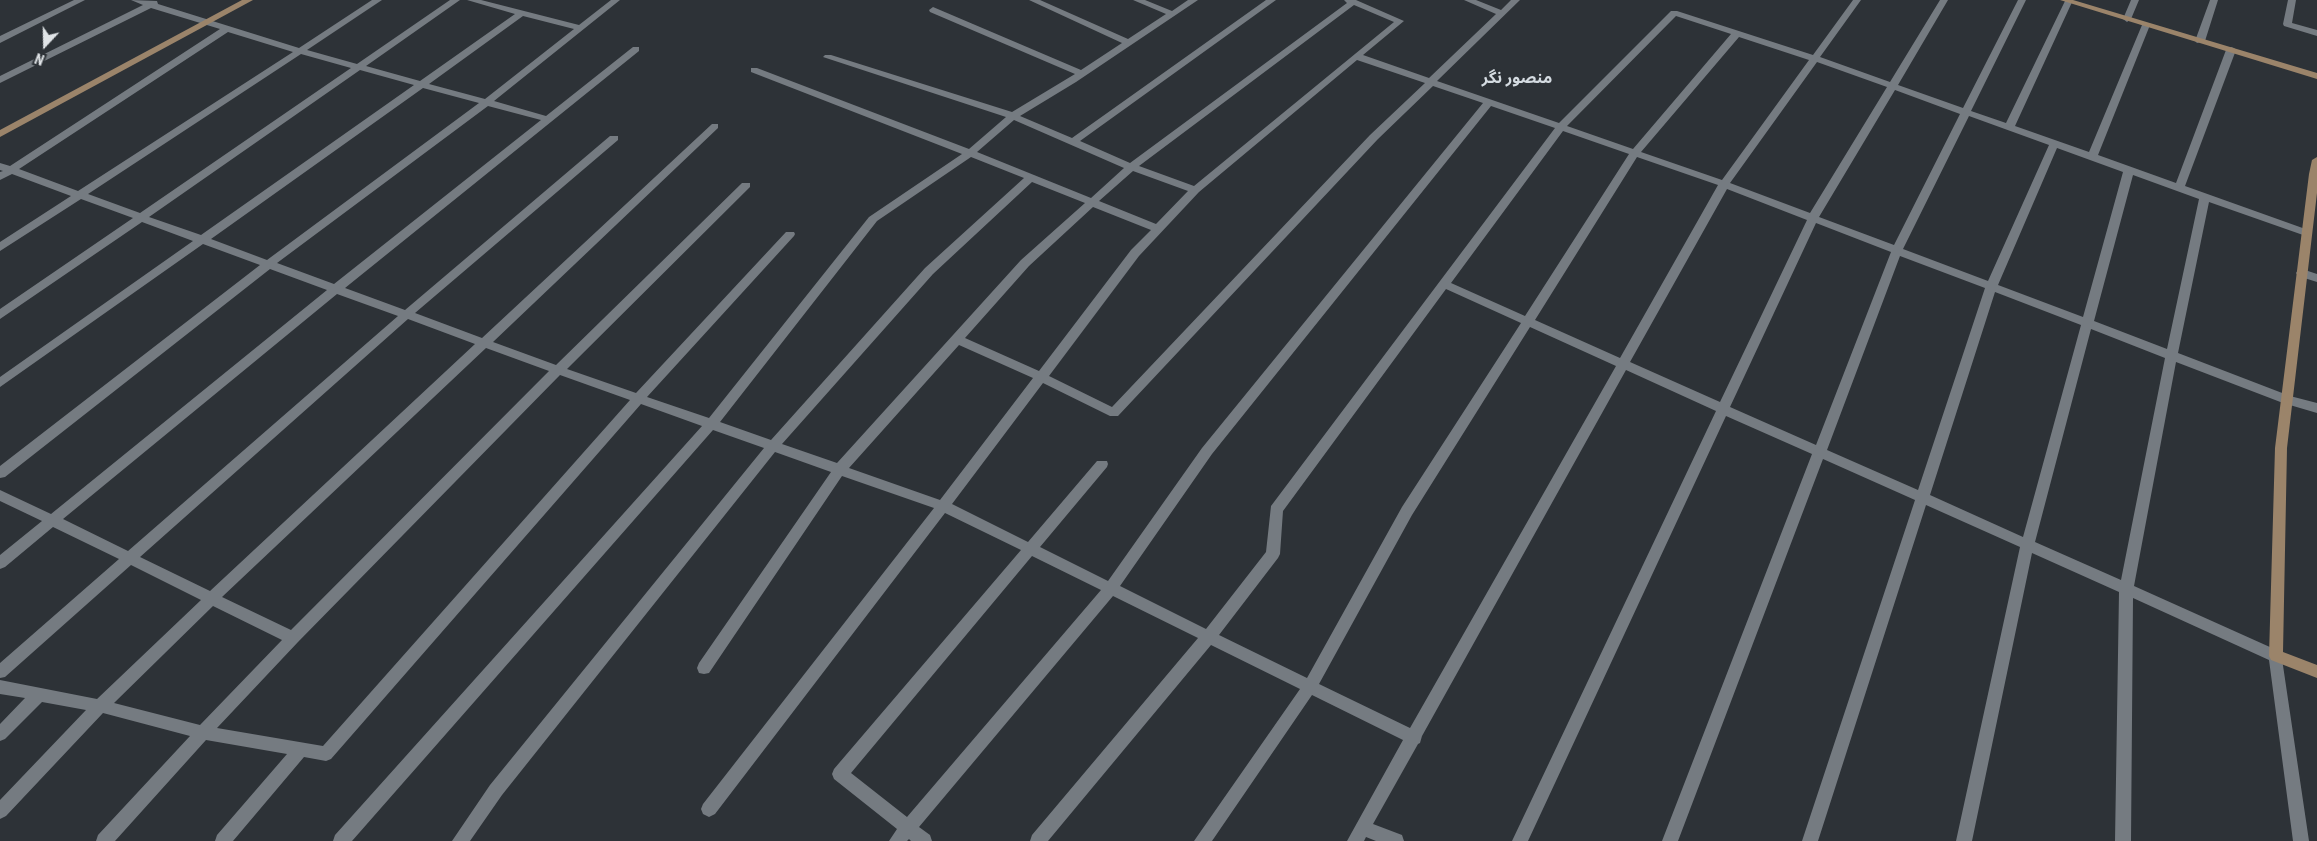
<!DOCTYPE html>
<html>
<head>
<meta charset="utf-8">
<style>
  body { margin:0 }
  #map { position:relative; width:2317px; height:841px; overflow:hidden; background:#2d3237; font-family:"Roboto Condensed",sans-serif }
  canvas { display:block }
  .north { position:absolute; left:20px; top:20px; width:50px; height:50px; -webkit-text-stroke:4px #2d3237; paint-order:stroke; rotate:201deg; font-size:14px; font-weight:700; line-height:20px; text-align:center; color:#e0e4e7 }
  .north::after { content:''; display:block; margin:auto; width:18px; height:22px; background:#e0e4e7; clip-path:polygon(50% 0,100% 100%,50% 72%,0 100%) }
</style>
</head>
<body>
<div id="map">
<canvas width="2317" height="841"></canvas>
<div class="north">N</div>
</div>
<script>
const g = document.querySelector('canvas').getContext('2d');
g.lineJoin = 'round';
function poly(rows) {
  const path = new Path2D();
  for (const r of rows) {
    path.moveTo(r[0], r[1]);
    for (let i = 2; i < r.length; i += 2) path.lineTo(r[i], r[i + 1]);
  }
  return path;
}
function paint(path, color) {
  g.fillStyle = color;
  g.fill(path, 'evenodd');
}
function drawText(font, color, halo, rows, align = 'center') {
  g.font = font + ' "Roboto Condensed","Noto Sans Arabic",sans-serif';
  g.lineWidth = 4.5;
  g.setLineDash([]);
  g.textBaseline = 'middle';
  g.strokeStyle = halo;
  g.fillStyle = color;
  for (const [text, x, y, turn = 0] of rows) {
    g.save();
    g.translate(x, y);
    g.rotate((+turn || 0) * Math.PI / 180);
    g.textAlign = isNaN(turn) ? turn : align;
    if (halo) g.strokeText(text, 0, 0);
    g.fillText(text, 0, 0);
    g.restore();
  }
}
paint(poly([
  [74,0,85,0,0,43,0,36,74,0],
  [131,0,157,1,158,4,299,48,372,0,382,0,307,50,357,64,450,0,460,0,366,66,420,81,515,14,467,0,481,0,579,25,611,0,620,0,494,101,546,116,633,47,639,47,639,51,345,288,405,310,610,136,618,136,618,140,415,313,482,338,712,124,718,124,718,128,493,342,556,365,742,183,750,183,750,187,567,369,636,393,786,232,794,232,795,234,794,236,647,397,709,418,869,217,962,154,751,72,751,68,757,68,969,149,1006,117,823,57,825,55,831,55,1012,112,1075,74,930,12,929,10,933,7,1081,70,1122,43,1029,0,1040,0,1128,39,1166,14,1133,0,1145,0,1172,11,1188,0,1198,0,1076,82,1020,116,1072,138,1266,0,1276,0,1080,141,1130,163,1347,3,1344,0,1356,0,1404,21,1363,55,1429,78,1496,14,1464,0,1476,0,1501,10,1511,0,1520,0,1437,81,1559,123,1671,11,1677,11,1813,55,1853,0,1861,0,1820,57,1890,82,1940,0,1948,0,1898,85,1963,108,2018,0,2026,0,1971,111,2006,123,2065,1,2073,0,2015,126,2089,152,2142,25,2149,23,2150,25,2098,155,2176,183,2226,50,2231,47,2234,48,2236,50,2185,186,2311,231,2312,233,2311,235,2303,235,2209,202,2178,353,2290,396,2317,403,2317,413,2283,403,2176,362,2134,586,2281,652,2309,841,2293,841,2269,660,2133,598,2131,841,2115,841,2119,592,2032,553,1972,841,1956,841,2020,547,1926,505,1818,841,1802,841,1915,500,1823,459,1678,841,1662,841,1812,454,1726,416,1528,841,1512,841,1716,411,1626,370,1422,736,1420,743,1418,744,1373,824,1402,835,1404,841,1376,841,1366,837,1364,841,1347,841,1403,740,1312,695,1212,841,1194,841,1300,689,1211,645,1048,841,1030,841,1032,835,1198,638,1113,596,919,827,930,835,932,841,911,841,909,839,907,841,889,841,897,829,834,779,832,774,834,769,1021,550,945,513,715,814,709,817,703,814,701,809,703,804,934,508,842,476,709,673,704,674,699,673,697,668,699,663,831,472,775,452,502,795,470,841,452,841,490,785,764,448,713,430,352,841,333,841,335,835,702,426,641,404,331,759,326,761,304,757,233,841,215,841,217,835,287,754,206,740,115,841,96,841,98,835,190,736,103,713,6,816,0,819,0,800,86,710,42,702,5,739,0,741,0,724,25,698,0,694,0,680,97,699,201,600,131,565,5,677,0,678,0,663,119,559,53,527,5,567,0,569,0,555,42,521,0,501,0,490,51,514,327,290,270,269,5,477,0,478,0,466,260,265,203,244,0,387,0,377,193,241,142,222,0,319,0,309,133,218,81,199,0,251,0,242,71,196,12,174,0,180,0,172,3,171,0,170,0,163,10,166,220,29,151,8,0,83,0,76,143,5,131,0],
  [1354,5,1394,22,1194,186,1139,166,1354,5],
  [523,16,574,29,485,99,429,84,523,16],
  [1676,16,1731,34,1633,149,1567,126,1676,16],
  [228,32,293,52,78,191,19,169,228,32],
  [1739,37,1809,60,1722,180,1641,152,1739,37],
  [301,54,351,68,140,213,88,194,301,54],
  [1357,60,1425,83,1370,135,1112,407,1049,376,1139,256,1199,192,1357,60],
  [1817,62,1887,87,1810,213,1730,183,1817,62],
  [360,70,414,85,201,235,149,217,360,70],
  [1433,86,1483,103,1202,448,1108,581,1040,547,1107,467,1108,464,1107,461,1097,461,1028,542,952,504,1043,383,1110,416,1118,416,1378,139,1433,86],
  [423,88,479,103,267,260,211,239,423,88],
  [1895,90,1960,114,1894,245,1819,217,1895,90],
  [488,106,541,120,334,284,277,263,488,106],
  [1491,106,1555,128,1271,506,1266,552,1206,629,1120,586,1212,454,1491,106],
  [1969,116,2049,145,1988,281,1903,249,1969,116],
  [1014,120,1124,168,1091,198,977,152,1014,120],
  [1563,131,1629,154,1525,316,1451,283,1563,131],
  [2057,148,2123,172,2083,317,1998,285,2057,148],
  [971,157,1024,178,925,268,771,440,720,422,877,221,971,157],
  [1637,157,1718,185,1620,358,1535,320,1637,157],
  [1133,171,1188,191,1156,224,1099,201,1133,171],
  [2133,175,2199,199,2167,349,2094,321,2133,175],
  [1032,182,1085,203,1021,260,837,463,782,444,933,274,1032,182],
  [1727,189,1807,220,1720,402,1630,362,1727,189],
  [1093,207,1151,230,1131,250,1039,371,965,338,1029,266,1093,207],
  [1816,223,1891,252,1816,445,1730,407,1816,223],
  [1900,256,1985,288,1918,490,1827,450,1900,256],
  [1446,289,1521,323,1402,507,1307,678,1219,635,1278,558,1280,554,1283,511,1446,289],
  [1995,292,2081,325,2023,537,1930,495,1995,292],
  [337,294,398,316,128,551,63,519,337,294],
  [408,319,475,344,210,591,140,557,408,319],
  [1530,327,1616,366,1410,728,1319,684,1412,515,1530,327],
  [2091,329,2165,358,2121,580,2035,542,2091,329],
  [959,345,1033,378,940,500,849,468,959,345],
  [486,348,549,371,291,630,222,597,486,348],
  [560,375,630,400,323,746,217,728,298,642,560,375],
  [1032,556,1101,590,907,817,851,773,1032,556],
  [213,606,282,640,200,725,114,703,213,606],
  [2131,0,2139,0,2131,19,2127,22,2123,19,2131,0],
  [2210,0,2218,0,2205,41,2197,43,2195,41,2210,0],
  [2288,0,2296,0,2292,23,2317,30,2317,36,2284,26,2283,24,2288,0],
  [2302,269,2317,274,2317,282,2298,276,2296,273,2298,270,2302,269]
]), '#757b81');
paint(poly([
  [242,0,253,0,0,137,0,130,242,0],
  [2060,0,2073,0,2317,73,2317,79,2060,0],
  [2317,157,2317,193,2287,448,2283,652,2317,665,2317,678,2271,660,2269,656,2275,448,2309,174,2312,160,2317,157]
]), '#9b846a');
drawText('bold 16px', '#d4dbe1', '#2d3237', [
  ["منصور نگر",1517,79]
]);
</script>
</body>
</html>
